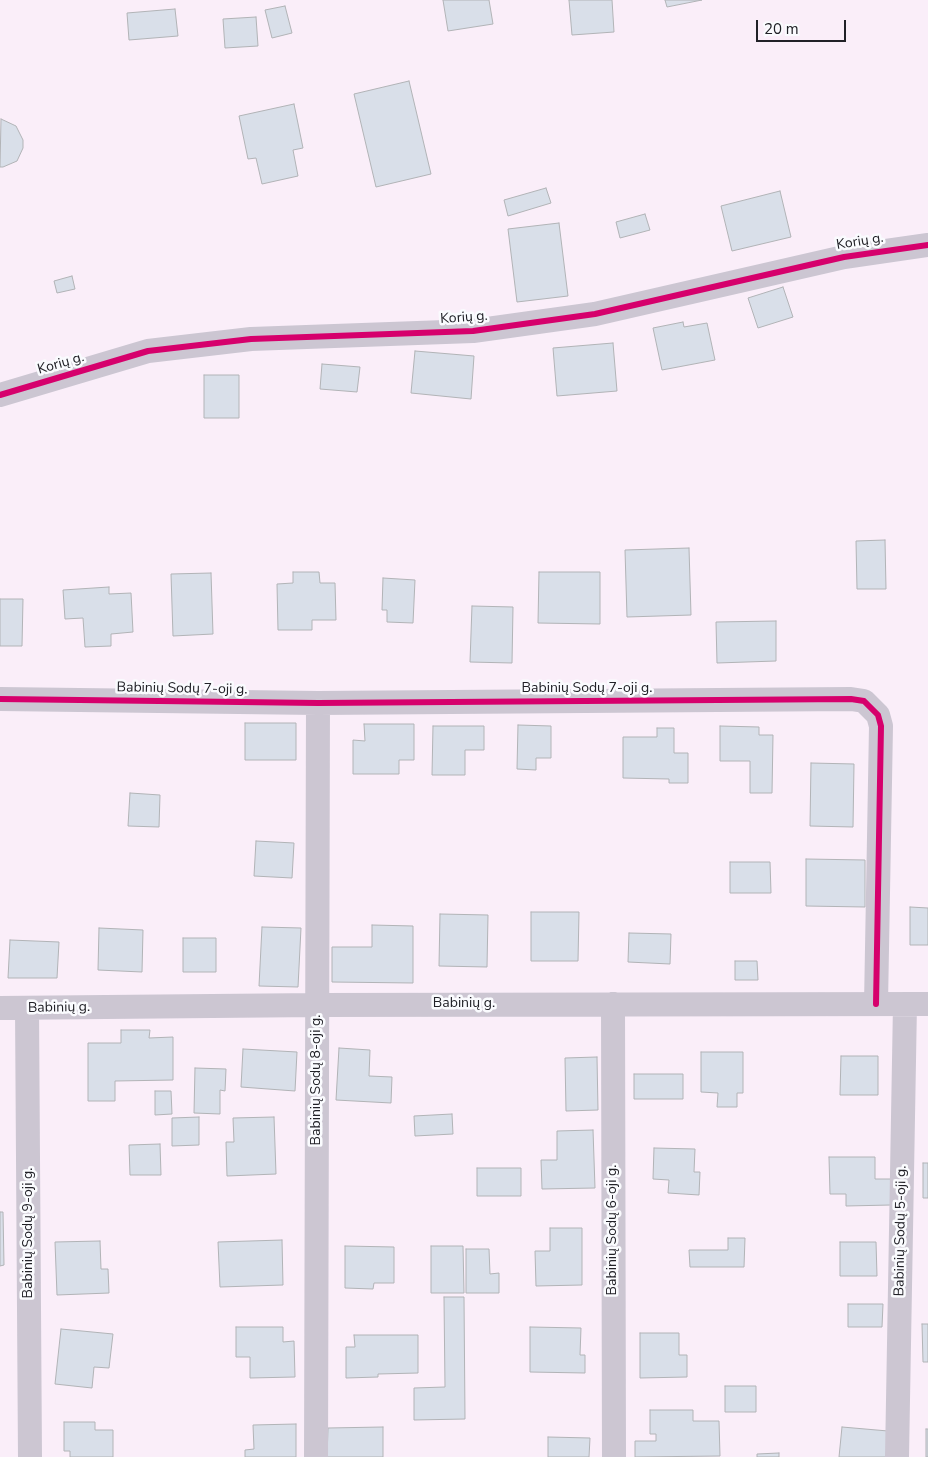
<!DOCTYPE html>
<html>
<head>
<meta charset="utf-8">
<style>
  body { margin:0 }
  #map { position:relative; width:928px; height:1457px; overflow:hidden; background:#fbfcfd; font-family:"Nunito Sans",sans-serif }
  canvas { display:block }
  .scale { position:absolute; left:756px; top:20px; width:90px; height:22px; box-sizing:border-box; border:2px solid #212127; border-top:0; padding-left:6px; font-size:15px; line-height:18px; white-space:nowrap; color:#212127; -webkit-text-stroke:4px #fafbfe; paint-order:stroke }
</style>
</head>
<body>
<div id="map">
<canvas width="928" height="1457"></canvas>
<div class="scale">20 m</div>
</div>
<script>
const g = document.querySelector('canvas').getContext('2d');
g.lineJoin = 'round';
function paint(path, color) {
  g.fillStyle = color;
  g.fill(path, 'evenodd');
}
function poly(rows) {
  const path = new Path2D();
  for (const r of rows) {
    path.moveTo(r[0], r[1]);
    for (let i = 2; i < r.length; i += 2) path.lineTo(r[i], r[i + 1]);
  }
  return path;
}
function trace(path, color, width, dash) {
  g.strokeStyle = color;
  g.lineWidth = width;
  g.lineCap = dash ? 'butt' : 'round';
  g.setLineDash(dash || []);
  g.stroke(path);
}
function drawText(font, color, halo, rows, align = 'center') {
  g.font = font + ' "Nunito Sans",sans-serif';
  g.lineWidth = 5;
  g.setLineDash([]);
  g.textBaseline = 'middle';
  g.strokeStyle = halo;
  g.fillStyle = color;
  for (const [text, x, y, turn = 0] of rows) {
    g.save();
    g.translate(x, y);
    g.rotate((+turn || 0) * Math.PI / 180);
    g.textAlign = isNaN(turn) ? turn : align;
    if (halo) g.strokeText(text, 0, 0);
    g.fillText(text, 0, 0);
    g.restore();
  }
}
paint(poly([
  [0,0,928,0,928,1457,0,1457]
]), '#faeef9');
const building = poly([
  [443,0,489,0,493,24,448,31,443,0],
  [569,0,612,0,614,32,572,35,569,0],
  [665,0,702,0,667,7,665,0],
  [285,6,292,33,272,38,265,10,285,6],
  [175,9,178,36,129,40,127,13,175,9],
  [256,17,258,46,225,48,223,19,256,17],
  [409,81,431,174,376,187,354,94,409,81],
  [294,104,303,148,293,150,298,176,262,184,256,158,248,159,239,116,294,104],
  [1,119,16,126,23,140,23,148,17,161,3,167,0,167,1,119],
  [546,188,551,203,508,216,504,200,546,188],
  [780,191,791,237,732,251,721,206,780,191],
  [645,214,650,230,620,238,616,222,645,214],
  [559,223,568,296,517,302,508,229,559,223],
  [72,276,75,289,57,293,54,281,72,276],
  [783,287,793,317,758,328,748,298,783,287],
  [683,322,684,327,707,323,715,360,662,370,653,328,683,322],
  [613,343,617,391,557,396,553,348,613,343],
  [415,351,474,356,471,399,411,393,415,351],
  [322,364,360,367,357,392,320,389,322,364],
  [204,375,239,375,239,418,204,418,204,375],
  [885,540,886,589,857,589,856,541,885,540],
  [689,548,691,615,627,617,625,550,689,548],
  [293,572,319,572,320,583,335,583,336,620,312,620,312,630,278,630,277,584,293,583,293,572],
  [539,572,600,572,600,624,538,623,539,572],
  [211,573,213,634,173,636,171,574,211,573],
  [383,578,415,580,413,623,387,622,387,610,382,610,383,578],
  [109,587,109,594,131,593,133,632,111,634,111,646,85,647,83,618,65,619,63,590,109,587],
  [0,599,23,599,22,646,0,646,0,599],
  [472,606,513,607,512,663,470,662,472,606],
  [776,621,776,661,717,663,716,622,776,621],
  [245,723,296,723,296,760,245,760,245,723],
  [364,724,414,724,414,760,399,760,399,774,353,774,353,740,365,741,364,724],
  [518,725,551,726,551,758,536,758,536,770,517,769,518,725],
  [433,726,484,726,484,750,465,750,465,775,432,775,433,726],
  [720,726,759,727,759,735,773,735,772,793,750,793,750,761,720,761,720,726],
  [657,728,674,728,674,753,688,753,688,783,669,783,669,779,623,778,623,737,657,737,657,728],
  [811,763,854,764,853,827,810,826,811,763],
  [130,793,160,795,159,827,128,826,130,793],
  [256,841,294,843,292,878,254,876,256,841],
  [806,859,865,860,865,907,806,906,806,859],
  [730,862,770,862,771,893,730,893,730,862],
  [910,907,928,908,928,945,910,945,910,907],
  [531,912,579,912,578,961,531,961,531,912],
  [440,914,488,915,487,967,439,966,440,914],
  [372,925,413,926,413,983,332,982,332,947,372,947,372,925],
  [262,927,301,928,298,987,259,986,262,927],
  [99,928,143,930,142,972,98,970,99,928],
  [629,933,671,934,670,964,628,962,629,933],
  [183,938,216,938,216,972,183,972,183,938],
  [10,940,59,942,57,978,8,978,10,940],
  [735,961,757,961,758,980,735,980,735,961],
  [121,1030,150,1030,149,1038,173,1037,173,1080,115,1081,115,1101,88,1101,88,1043,121,1043,121,1030],
  [339,1048,370,1050,369,1076,392,1077,391,1103,336,1100,339,1048],
  [243,1049,297,1052,295,1091,241,1087,243,1049],
  [701,1052,743,1052,743,1093,737,1093,737,1107,717,1107,718,1093,701,1092,701,1052],
  [841,1056,878,1056,878,1095,840,1095,841,1056],
  [597,1057,598,1110,566,1111,565,1058,597,1057],
  [195,1068,226,1069,225,1091,220,1090,220,1114,194,1113,195,1068],
  [634,1074,683,1074,683,1099,634,1099,634,1074],
  [155,1091,171,1091,172,1114,155,1115,155,1091],
  [452,1114,453,1134,415,1136,414,1116,452,1114],
  [199,1117,199,1145,172,1146,172,1118,199,1117],
  [274,1117,276,1174,227,1176,226,1142,234,1142,233,1118,274,1117],
  [593,1130,595,1188,542,1189,541,1160,557,1160,557,1131,593,1130],
  [160,1144,161,1175,130,1175,129,1145,160,1144],
  [654,1148,695,1149,694,1172,700,1172,699,1195,668,1193,669,1180,653,1179,654,1148],
  [829,1157,875,1157,875,1179,891,1179,891,1205,846,1206,846,1194,830,1194,829,1157],
  [923,1163,928,1163,928,1198,923,1198,923,1163],
  [477,1168,521,1168,521,1196,477,1196,477,1168],
  [0,1212,3,1212,4,1265,0,1266,0,1212],
  [550,1228,582,1228,582,1285,536,1286,535,1251,550,1251,550,1228],
  [728,1238,745,1238,744,1267,690,1267,689,1250,728,1250,728,1238],
  [282,1240,283,1285,220,1287,218,1242,282,1240],
  [100,1241,101,1269,108,1269,109,1293,57,1295,55,1242,100,1241],
  [840,1242,876,1242,877,1276,840,1276,840,1242],
  [345,1246,394,1247,394,1283,374,1283,373,1289,345,1288,345,1246],
  [431,1246,463,1246,464,1293,431,1293,431,1246],
  [466,1249,489,1249,490,1274,499,1273,499,1293,466,1293,466,1249],
  [444,1297,464,1297,465,1419,414,1420,414,1388,445,1387,444,1297],
  [848,1304,883,1304,882,1327,848,1327,848,1304],
  [922,1324,928,1324,928,1362,923,1362,922,1324],
  [236,1327,283,1327,283,1342,294,1341,295,1377,250,1378,250,1357,236,1357,236,1327],
  [530,1327,581,1328,580,1355,585,1355,585,1373,530,1372,530,1327],
  [61,1329,113,1334,109,1368,94,1367,92,1388,55,1384,61,1329],
  [640,1333,679,1333,679,1355,687,1355,687,1377,640,1378,640,1333],
  [354,1335,418,1335,418,1373,378,1374,378,1377,346,1378,346,1347,355,1347,354,1335],
  [725,1386,756,1386,756,1412,725,1412,725,1386],
  [650,1410,693,1410,693,1421,719,1421,720,1456,635,1457,635,1441,656,1441,656,1434,650,1434,650,1410],
  [64,1422,95,1422,95,1430,113,1430,113,1457,70,1457,70,1451,64,1451,64,1422],
  [296,1424,296,1457,245,1457,245,1450,254,1449,253,1425,296,1424],
  [383,1427,383,1457,327,1457,328,1428,383,1427],
  [842,1427,888,1431,886,1457,839,1457,842,1427],
  [926,1429,928,1429,928,1457,926,1457,926,1429],
  [548,1437,590,1438,589,1457,548,1457,548,1437],
  [779,1453,779,1457,757,1457,757,1454,779,1453]
]);
paint(building, '#d9dfe9');
trace(building, '#b2b4b7', 1);
trace(poly([
  [0,395,148,351,251,339,473,331,595,314,844,257,928,245],
  [0,699,318,703,851,699,864,701,878,715,881,726,876,1004],
  [613,1004,614,1457],
  [0,1008,318,1005,928,1004],
  [27,1008,30,1457],
  [316,1457,318,703],
  [897,1457,905,1004]
]), '#ccc6d2', 24);
trace(poly([
  [0,395,148,351,251,339,473,331,595,314,844,257,928,245],
  [0,699,318,703,851,699,864,701,878,715,881,726,876,1004]
]), '#d6006c', 6);
drawText('14px', '#212127', '#fafbfe', [
  ["Korių g.",860,242,-9],
  ["Korių g.",464,318,-4],
  ["Korių g.",61,364,-16],
  ["Babinių Sodų 7-oji g.",182,689,1],
  ["Babinių Sodų 7-oji g.",587,689],
  ["Babinių g.",464,1004],
  ["Babinių g.",59,1008,-1],
  ["Babinių Sodų 8-oji g.",317,1080,-90],
  ["Babinių Sodų 6-oji g.",613,1230,-90],
  ["Babinių Sodų 5-oji g.",901,1231,-89],
  ["Babinių Sodų 9-oji g.",29,1233,-90]
]);
</script>
</body>
</html>
